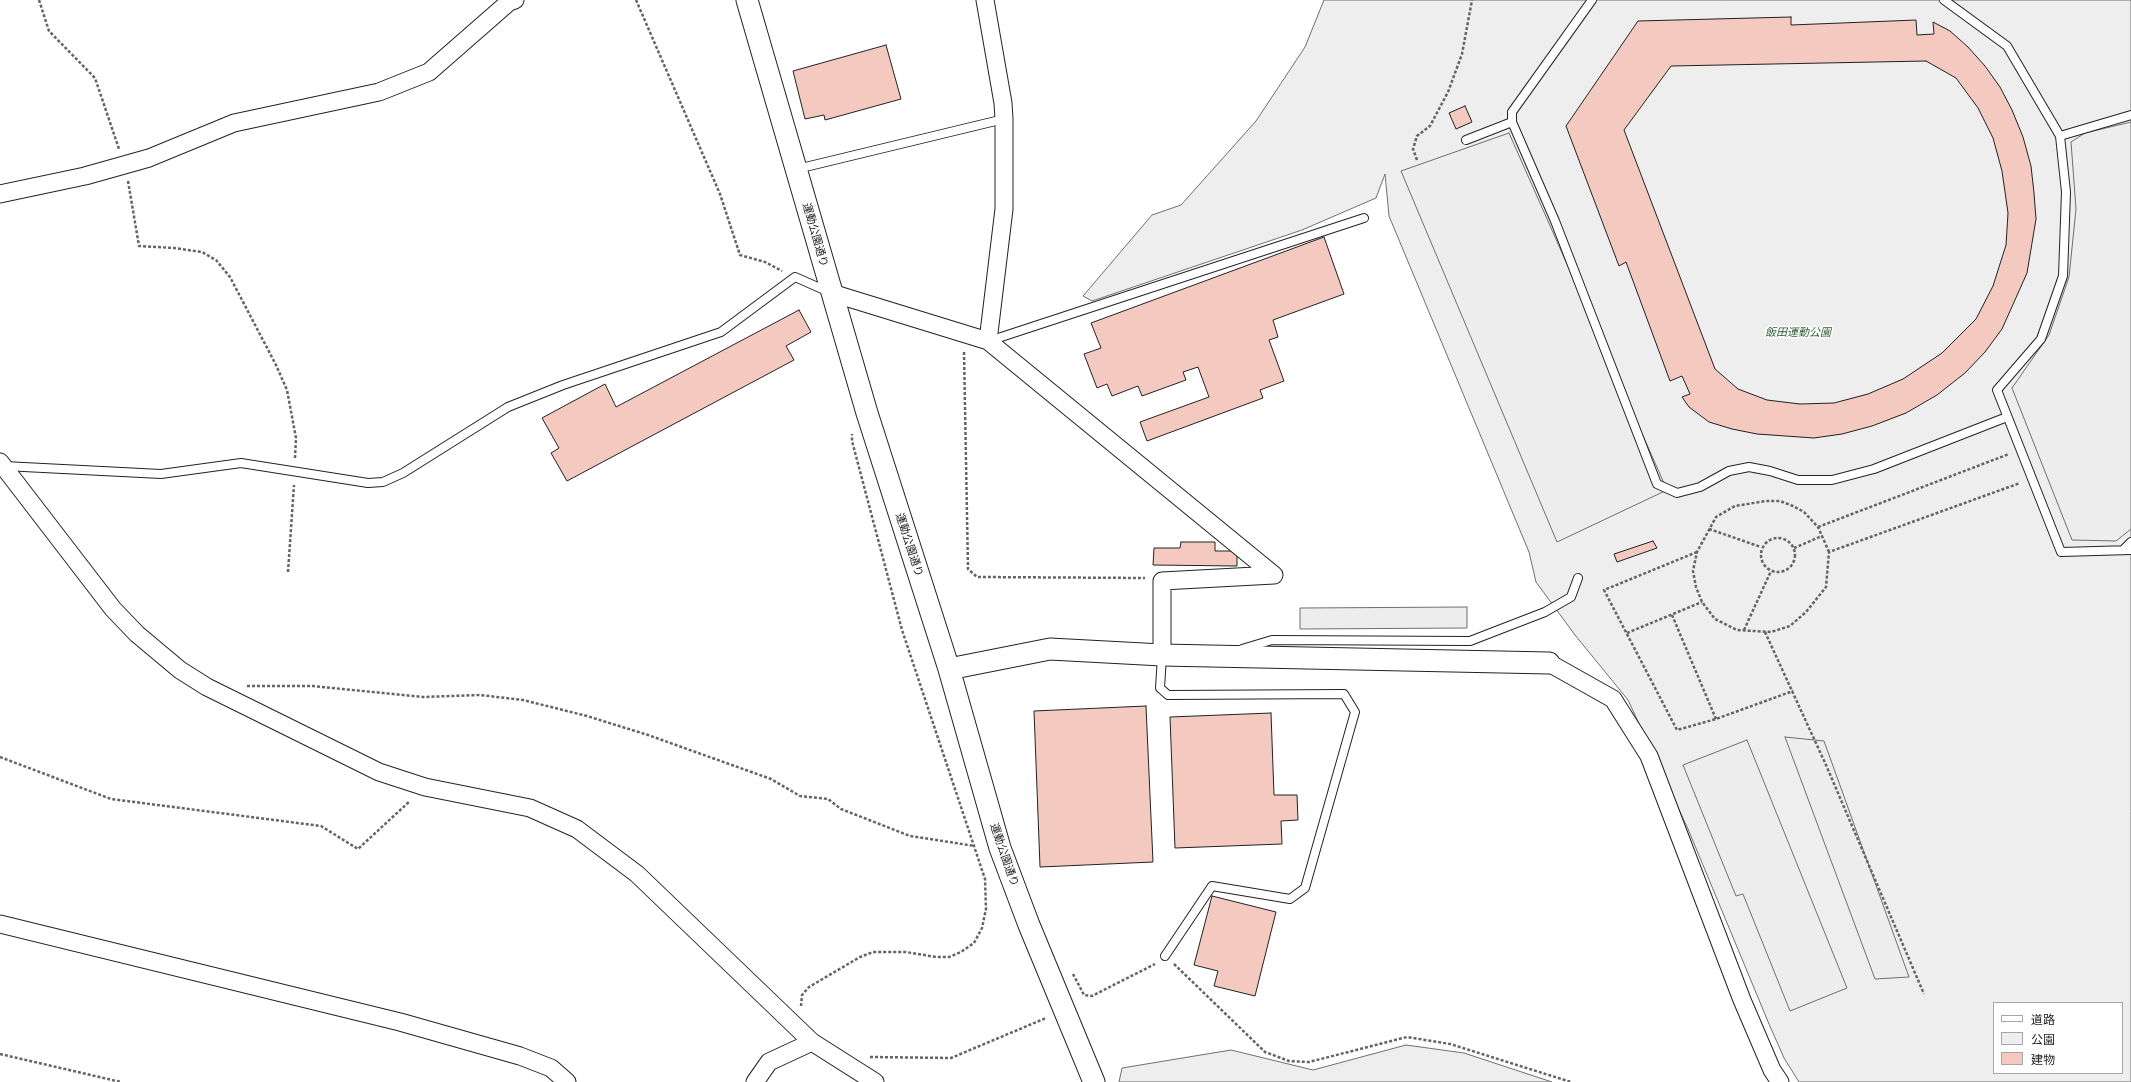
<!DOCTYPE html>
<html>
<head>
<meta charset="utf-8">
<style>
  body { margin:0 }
  #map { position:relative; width:2131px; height:1082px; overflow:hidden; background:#fff; font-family:"IBM Plex Serif","Noto Sans JP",serif }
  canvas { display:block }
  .legend { position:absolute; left:1993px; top:1002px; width:130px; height:72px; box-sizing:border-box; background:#fff; border:1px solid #a7a7a7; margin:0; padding:5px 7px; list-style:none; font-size:12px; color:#222 }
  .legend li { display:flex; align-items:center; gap:8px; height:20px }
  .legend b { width:20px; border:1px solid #a7a7a7 }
</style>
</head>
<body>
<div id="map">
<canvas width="2131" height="1082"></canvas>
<ul class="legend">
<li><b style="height:5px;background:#fff"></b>道路</li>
<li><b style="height:11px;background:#eee"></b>公園</li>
<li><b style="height:11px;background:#f3c9c0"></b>建物</li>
</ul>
</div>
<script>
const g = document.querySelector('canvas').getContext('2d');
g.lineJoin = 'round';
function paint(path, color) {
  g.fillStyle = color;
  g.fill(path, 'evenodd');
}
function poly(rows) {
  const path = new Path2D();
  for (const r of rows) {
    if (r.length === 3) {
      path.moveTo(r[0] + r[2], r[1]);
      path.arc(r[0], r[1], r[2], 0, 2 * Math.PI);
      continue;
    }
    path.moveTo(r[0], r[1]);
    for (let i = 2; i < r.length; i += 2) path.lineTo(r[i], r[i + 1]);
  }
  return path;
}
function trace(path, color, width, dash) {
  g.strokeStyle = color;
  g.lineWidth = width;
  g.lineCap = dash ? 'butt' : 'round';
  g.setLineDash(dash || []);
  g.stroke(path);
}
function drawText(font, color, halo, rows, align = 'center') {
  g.font = font + ' "IBM Plex Serif","Noto Sans JP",serif';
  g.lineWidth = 3;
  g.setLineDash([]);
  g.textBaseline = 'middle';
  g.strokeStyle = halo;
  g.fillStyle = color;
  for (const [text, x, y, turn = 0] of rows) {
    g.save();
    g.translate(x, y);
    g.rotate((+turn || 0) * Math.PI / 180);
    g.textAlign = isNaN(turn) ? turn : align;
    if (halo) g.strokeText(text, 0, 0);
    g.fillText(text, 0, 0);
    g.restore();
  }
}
const green = poly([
  [1324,0,2131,0,2131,1082,1799,1082,1784,1058,1769,1024,1688,829,1628,700,1575,635,1536,582,1529,552,1389,216,1385,174,1376,198,1302,230,1092,301,1083,296,1152,215,1181,205,1256,121,1305,47,1324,0],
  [1994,1003,2122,1003,2122,1073,1994,1073,1994,1003],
  [1406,1045,1464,1053,1552,1082,1119,1082,1122,1068,1231,1050,1313,1070,1406,1045]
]);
paint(green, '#eee');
trace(green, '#6f6f6f', 1);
const parking = poly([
  [2131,122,2131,529,2116,541,2072,540,2012,388,2049,335,2069,277,2076,209,2071,142,2085,133,2131,122],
  [1509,133,1667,490,1557,542,1401,171,1509,133],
  [1467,607,1467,628,1300,629,1300,608,1467,607],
  [1785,737,1824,741,1909,977,1875,979,1785,737],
  [1747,740,1847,988,1790,1011,1743,894,1736,896,1683,765,1747,740]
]);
paint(parking, '#ededed');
trace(parking, '#6f6f6f', 1);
const building = poly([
  [1791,17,1791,25,1916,20,1917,35,1934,34,1933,22,1950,31,1968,47,1985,66,2000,87,2012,110,2023,137,2031,166,2034,193,2036,219,2027,273,2002,329,1985,352,1965,373,1937,395,1906,413,1872,426,1842,434,1814,438,1757,434,1732,429,1709,422,1689,407,1682,397,1690,394,1682,376,1670,381,1626,262,1619,266,1566,126,1638,21,1791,17],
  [1926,61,1956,78,1978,108,1993,138,2002,171,2008,213,2006,245,1993,286,1976,319,1942,353,1903,379,1868,394,1834,403,1800,404,1767,400,1738,389,1715,369,1624,130,1671,66,1926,61],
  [886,45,901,99,825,120,824,115,805,119,793,71,886,45],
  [1465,106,1472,122,1456,129,1449,113,1465,106],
  [1324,237,1344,294,1273,320,1278,337,1269,340,1284,381,1260,390,1263,398,1147,441,1140,422,1209,397,1198,367,1183,372,1186,380,1142,396,1138,386,1112,396,1107,384,1097,388,1084,354,1101,348,1091,323,1324,237],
  [799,310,811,332,786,346,794,360,567,481,551,453,559,448,542,418,605,384,616,407,799,310],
  [1653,541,1657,548,1617,562,1614,554,1653,541],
  [1181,542,1215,542,1215,551,1237,551,1237,566,1153,565,1154,548,1180,548,1181,542],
  [1146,706,1153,862,1040,867,1034,711,1146,706],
  [1271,713,1274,795,1297,795,1298,820,1281,821,1282,844,1175,848,1170,717,1271,713],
  [1212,896,1276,912,1255,996,1214,986,1218,971,1194,965,1212,896]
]);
paint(building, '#f3c9c0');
trace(building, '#222', 1);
const service = poly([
  [1592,0,1512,112,1512,122,1555,221,1657,484,1677,493,1700,487,1729,471,1749,467,1770,471,1798,480,1832,480,1874,469,2007,417],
  [1944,0,2007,46,2060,136,2066,192,2063,276,2041,339,1997,390,2061,552,2131,550],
  [2060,136,2131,115],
  [1466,140,1512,122],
  [797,169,1004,119],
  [989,341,1364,218],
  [4,466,161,474,241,463,368,483,383,482,403,473,508,407,563,385,721,332,795,277,829,292],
  [2124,549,2131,542],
  [1242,649,1272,640,1470,641,1545,612,1571,597,1578,578],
  [1162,656,1160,688,1168,695,1344,694,1355,712,1305,888,1290,899,1212,886,1165,956]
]);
const minor = poly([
  [985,0,1003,103,1004,119,1004,209,988,341],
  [0,194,85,176,149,158,234,123,379,92,429,72,509,2,515,0],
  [832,293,988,341,1274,575,1162,581,1162,655],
  [0,462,113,609,137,634,180,670,207,687,379,772,425,787,530,808,577,829,637,874,812,1042,875,1082],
  [1549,663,1613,699,1649,756,1742,1000,1772,1070,1780,1082],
  [0,924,400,1022,520,1056,551,1068,567,1082],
  [755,1082,769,1062,812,1042]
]);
const tertiary = poly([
  [747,0,867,413,949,669,1000,848,1029,925,1094,1082],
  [949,669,1050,649,1162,655,1549,663]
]);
trace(service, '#222', 10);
trace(minor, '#222', 19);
trace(tertiary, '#222', 23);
trace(poly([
  [39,0,49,31,95,78,119,149],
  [636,0,720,194,740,255,765,262,782,271],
  [1417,160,1413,149,1417,136,1430,126,1448,92,1462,54,1472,0],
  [128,181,139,246,174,248,202,252,216,260,230,277,276,365,287,390,296,438,295,458],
  [964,352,968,569,977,577,1145,578],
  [1818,527,2009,454],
  [1709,529,1761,547],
  [1778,555,17],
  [1794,548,1822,536],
  [1697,552,1604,590,1677,730,1716,719,1793,691],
  [1829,552,1818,527,1804,512,1793,506,1780,501,1766,501,1735,506,1716,517,1697,552,1693,571,1696,587,1702,602,1715,619,1737,630,1771,632,1790,626,1806,612,1826,587,1829,552,2020,483],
  [288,572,294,485],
  [1672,615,1716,719],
  [1744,630,1771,571],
  [1765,632,1826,765,1924,994],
  [1627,633,1702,602],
  [247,686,313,686,423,697,480,695,523,700,587,716,648,735,771,779,800,796,828,799,841,809,910,836,975,846],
  [0,757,111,799,321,826,358,849,410,801],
  [1174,964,1265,1052,1289,1061,1309,1062,1407,1037,1450,1044,1571,1082],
  [1073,974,1084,995,1092,996,1155,964],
  [801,1006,802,995,809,987,860,957,873,952,906,952,936,957,949,957,961,952,974,943,982,928,986,909,985,879,902,630,852,441,852,434],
  [0,1054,121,1082],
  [870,1057,951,1058,1046,1018]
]), '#646464', 2.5, [3, 2]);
trace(service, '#fff', 8);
trace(minor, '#fff', 17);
trace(tertiary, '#fff', 21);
drawText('11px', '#222', '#fff', [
  ["運動公園通り",815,235,74],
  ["運動公園通り",909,545,72],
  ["運動公園通り",1004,855,71]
]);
drawText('italic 11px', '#2f5e38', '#fff', [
  ["飯田運動公園",1798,333]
]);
</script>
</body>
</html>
